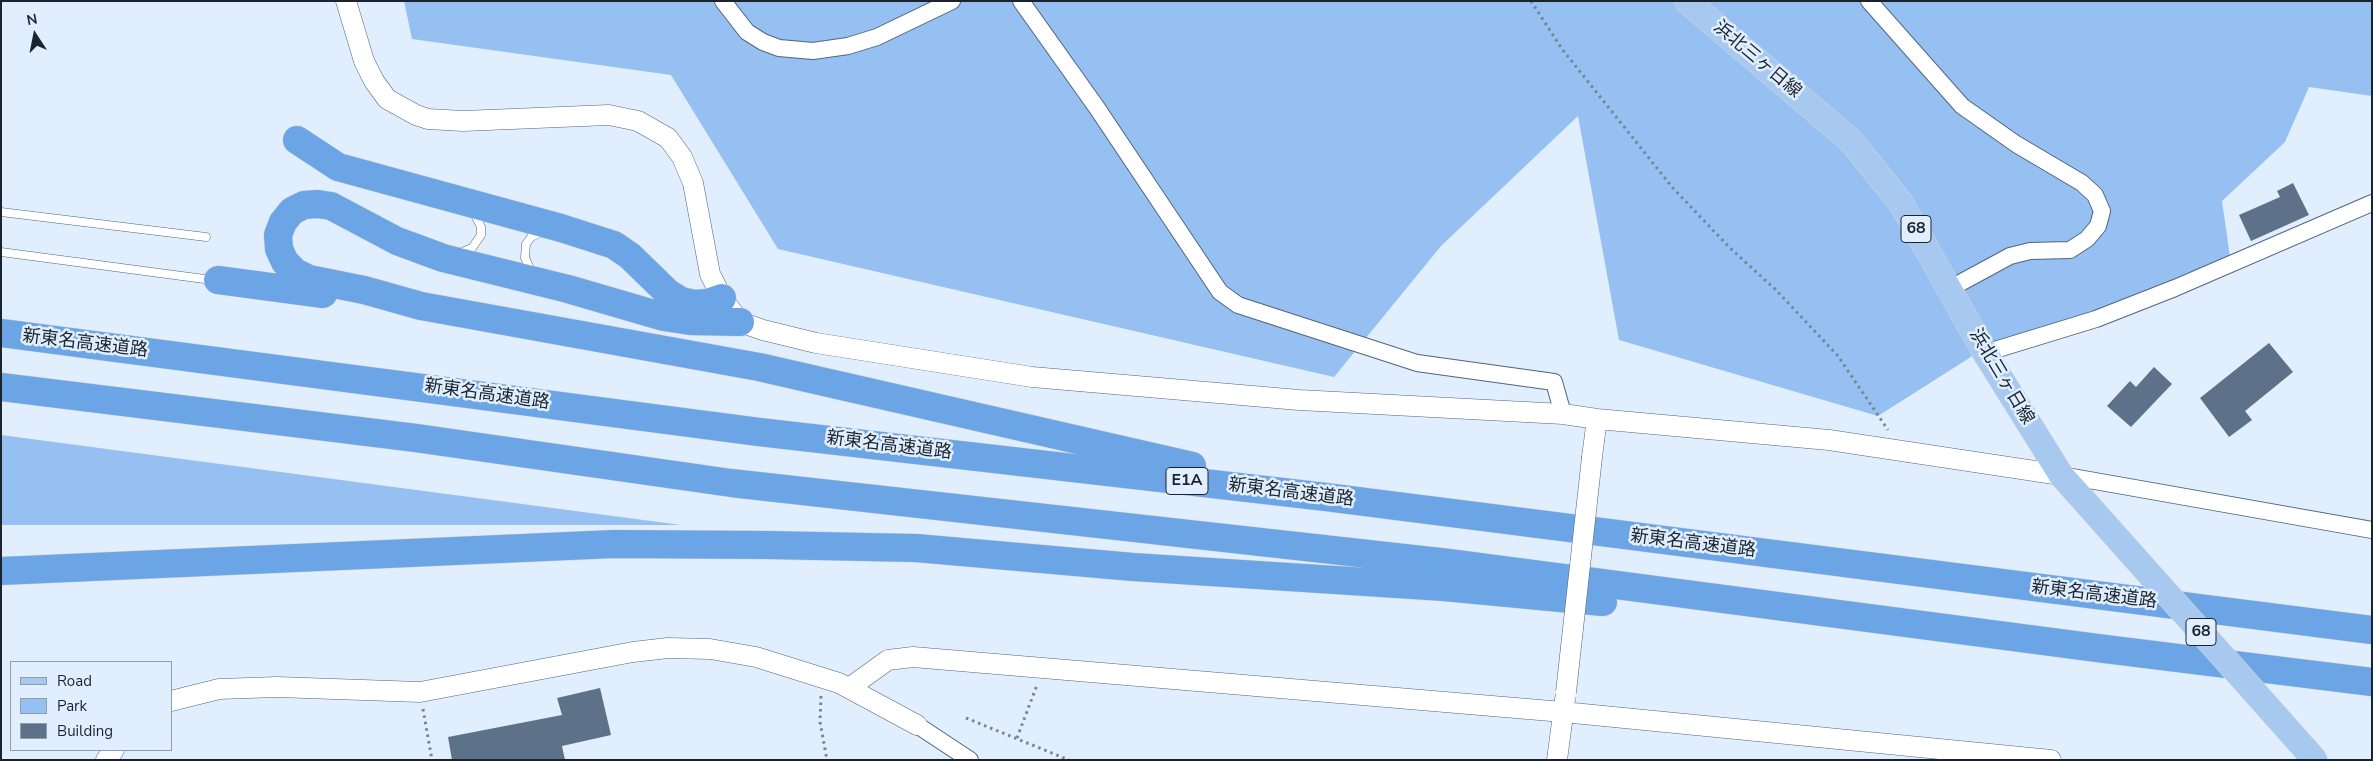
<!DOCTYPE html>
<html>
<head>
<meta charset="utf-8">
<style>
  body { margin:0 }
  #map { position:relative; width:2373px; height:761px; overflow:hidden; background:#e0eefe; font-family:"Nunito Sans",sans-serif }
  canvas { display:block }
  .frame { position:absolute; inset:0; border:2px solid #1b242e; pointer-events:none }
  .legend { position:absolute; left:10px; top:661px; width:162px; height:90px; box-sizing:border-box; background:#e0eefe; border:1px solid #919dab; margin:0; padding:6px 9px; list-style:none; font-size:15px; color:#1b242e }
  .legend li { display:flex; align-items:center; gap:10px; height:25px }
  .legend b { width:25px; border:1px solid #919dab }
  .north { position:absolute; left:10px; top:10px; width:50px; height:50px; -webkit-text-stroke:4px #e0eefe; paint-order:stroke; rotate:349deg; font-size:14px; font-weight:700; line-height:20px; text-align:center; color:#1b242e }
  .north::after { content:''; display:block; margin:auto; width:18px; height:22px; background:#1b242e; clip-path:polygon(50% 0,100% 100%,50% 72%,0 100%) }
</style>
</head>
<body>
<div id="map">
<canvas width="2373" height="761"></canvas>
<div class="frame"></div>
<ul class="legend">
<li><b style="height:6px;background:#a7c9f0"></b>Road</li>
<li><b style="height:14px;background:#95c0f1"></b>Park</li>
<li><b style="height:14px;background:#5d7289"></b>Building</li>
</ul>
<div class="north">N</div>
</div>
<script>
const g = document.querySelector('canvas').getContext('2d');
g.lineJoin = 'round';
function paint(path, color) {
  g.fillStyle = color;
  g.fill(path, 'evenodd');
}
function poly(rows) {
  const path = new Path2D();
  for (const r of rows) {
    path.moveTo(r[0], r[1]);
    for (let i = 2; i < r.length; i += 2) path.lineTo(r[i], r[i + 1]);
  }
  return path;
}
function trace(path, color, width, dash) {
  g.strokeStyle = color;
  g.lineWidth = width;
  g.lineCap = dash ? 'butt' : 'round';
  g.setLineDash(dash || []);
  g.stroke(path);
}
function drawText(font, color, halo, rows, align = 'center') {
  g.font = font + ' "Nunito Sans","Noto Sans JP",sans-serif';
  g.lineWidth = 5;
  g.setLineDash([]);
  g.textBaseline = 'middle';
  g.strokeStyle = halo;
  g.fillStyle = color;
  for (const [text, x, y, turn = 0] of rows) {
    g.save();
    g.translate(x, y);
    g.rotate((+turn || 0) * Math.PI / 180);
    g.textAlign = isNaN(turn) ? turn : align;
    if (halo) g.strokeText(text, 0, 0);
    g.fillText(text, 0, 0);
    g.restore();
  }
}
paint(poly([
  [404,1,2372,1,2372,96,2309,87,2285,142,2222,201,2231,264,1974,355,1878,416,1619,340,1578,116,1441,246,1334,377,778,249,671,75,412,39],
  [1,435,681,525,1,525]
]), '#95c0f1');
paint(poly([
  [2293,183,2309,215,2251,241,2239,215,2280,197,2277,191],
  [2269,343,2293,372,2245,411,2252,420,2229,437,2200,398],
  [2154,367,2172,384,2131,427,2107,406,2130,381,2136,387],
  [600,688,611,735,562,746,565,760,452,760,448,737,562,715,557,698]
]), '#5d7289');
const service = poly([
  [1,212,206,237],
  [1,252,212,280],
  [460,253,472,248,481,235,481,227,474,213],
  [532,273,525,258,526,244,531,237,544,231]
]);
const minor = poly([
  [723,1,747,32,763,42,779,48,813,51,848,46,877,37,952,1],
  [1021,1,1097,108,1220,292,1238,305,1417,363,1554,382,1563,414],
  [1869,1,1962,106,2016,144,2082,183,2095,195,2102,211,2098,226,2087,239,2070,250,2030,251,2010,256,1949,289],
  [1985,353,2096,319,2175,288,2372,203],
  [2061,475,2372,530],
  [917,725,970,760]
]);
const tertiary = poly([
  [346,1,364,61,374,81,387,99,416,115,428,119,463,121,609,115,638,121,668,138,682,157,693,183,710,274,722,298,740,322,763,330,816,343,1032,377,1299,400,1563,414,1597,419,1829,440,2061,475],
  [1592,457,1597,419],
  [849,688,888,660,913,657,1563,712,2051,760],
  [171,701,219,689,277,687,420,692,633,652,668,648,710,649,756,657,839,683,917,725],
  [106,760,114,750],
  [1557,760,1565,699]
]);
const primary = poly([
  [1687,1,1851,141,1901,203,1985,353,2061,475,2087,504]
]);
const motorway = poly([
  [297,140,338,167,561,228,614,245,630,256,668,293,681,301,694,304,707,303,722,298],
  [218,280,323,294],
  [740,322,690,321,664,317,568,289,443,258,397,241,331,206,318,204,304,205,292,211,283,222,278,235,279,249,285,262,295,272,309,279,364,290,421,306,759,367,1192,466],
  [1,333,759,432,1326,497,2372,630],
  [1,387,416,438,731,483,1449,563,2105,649,2372,682],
  [1,571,614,544,767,545,916,548,1133,567,1444,587,1603,602]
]);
trace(service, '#51657d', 9);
trace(minor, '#51657d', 18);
trace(tertiary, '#51657d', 21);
trace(primary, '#d1d3d5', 26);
trace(motorway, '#d1d3d5', 29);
trace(poly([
  [1531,1,1562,49,1672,187,1729,247,1776,290,1838,356,1888,430],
  [821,696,820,722,827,760],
  [423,709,432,760],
  [966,718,1069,760],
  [1017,738,1037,685]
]), '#788490', 3, [2.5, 4]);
trace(service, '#fff', 8);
trace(minor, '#fff', 16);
trace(tertiary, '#fff', 20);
trace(primary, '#a7c9f0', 25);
trace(motorway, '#6ca5e6', 28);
const tertiaryBridge = poly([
  [1566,692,1592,457]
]);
const primaryBridge = poly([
  [2087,504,2315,760]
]);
trace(tertiaryBridge, '#51657d', 21, []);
trace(primaryBridge, '#d1d3d5', 26, []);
trace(tertiaryBridge, '#fff', 20);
trace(primaryBridge, '#a7c9f0', 25);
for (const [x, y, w] of [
  [1916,229,30],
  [1187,481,42],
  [2201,632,30]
]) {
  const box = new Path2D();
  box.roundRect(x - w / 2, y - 13.5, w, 27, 4);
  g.fillStyle = '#e0eefe';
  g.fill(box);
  trace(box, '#1b242e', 1);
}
drawText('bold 16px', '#1b242e', null, [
  ["68",1916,229],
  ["E1A",1187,481],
  ["68",2201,632]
]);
drawText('18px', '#1b242e', '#e0eefe', [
  ["浜北三ヶ日線",1757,60,40],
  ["新東名高速道路",85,344,7],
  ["浜北三ヶ日線",2001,377,59],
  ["新東名高速道路",487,395,8],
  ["新東名高速道路",889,446,7],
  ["新東名高速道路",1291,493,7],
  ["新東名高速道路",1693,544,7],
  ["新東名高速道路",2094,595,7]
]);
</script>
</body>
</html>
